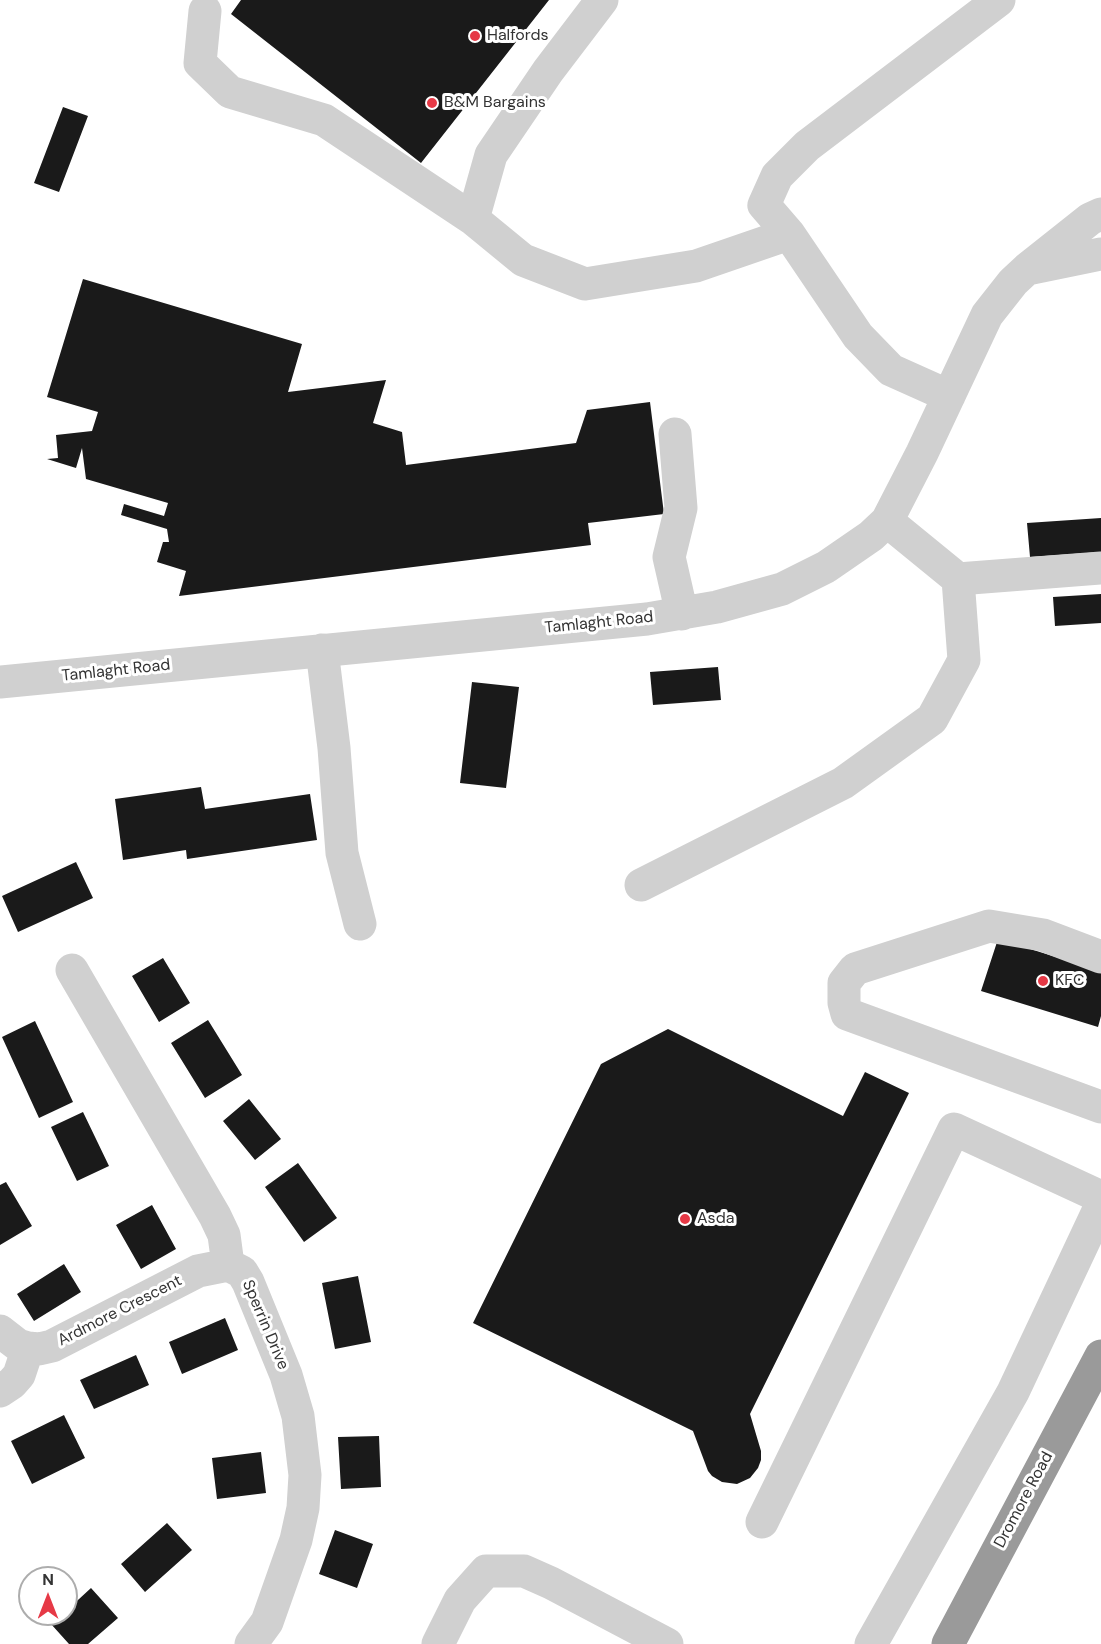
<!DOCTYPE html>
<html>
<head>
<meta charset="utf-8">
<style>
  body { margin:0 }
  #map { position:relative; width:1101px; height:1644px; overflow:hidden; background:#fff; font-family:"DM Sans",sans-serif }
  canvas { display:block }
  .north { position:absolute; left:18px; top:1566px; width:60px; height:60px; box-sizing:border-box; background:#fff; border:2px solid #adadad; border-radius:50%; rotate:0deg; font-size:16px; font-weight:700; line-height:24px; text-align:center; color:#333 }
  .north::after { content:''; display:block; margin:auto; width:21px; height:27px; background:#e63946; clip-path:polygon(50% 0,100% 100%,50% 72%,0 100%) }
</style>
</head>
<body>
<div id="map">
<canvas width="1101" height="1644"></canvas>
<div class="north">N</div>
</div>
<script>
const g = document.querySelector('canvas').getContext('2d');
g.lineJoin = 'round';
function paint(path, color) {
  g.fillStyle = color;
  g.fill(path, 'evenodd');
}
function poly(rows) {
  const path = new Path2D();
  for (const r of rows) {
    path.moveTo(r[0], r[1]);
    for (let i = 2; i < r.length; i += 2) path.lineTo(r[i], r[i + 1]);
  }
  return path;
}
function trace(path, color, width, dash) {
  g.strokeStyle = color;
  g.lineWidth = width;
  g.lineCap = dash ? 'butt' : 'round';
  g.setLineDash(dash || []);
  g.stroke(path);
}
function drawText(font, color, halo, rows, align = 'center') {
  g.font = font + ' "DM Sans",sans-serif';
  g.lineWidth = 6;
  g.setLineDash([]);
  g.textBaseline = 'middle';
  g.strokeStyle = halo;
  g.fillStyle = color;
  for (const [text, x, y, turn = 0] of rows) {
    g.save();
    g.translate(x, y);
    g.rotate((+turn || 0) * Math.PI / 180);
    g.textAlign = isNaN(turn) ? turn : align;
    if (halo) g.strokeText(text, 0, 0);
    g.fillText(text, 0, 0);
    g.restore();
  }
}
paint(poly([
  [241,0,549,0,421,163,231,14],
  [63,107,88,116,59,192,34,183],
  [83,279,302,344,288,392,386,380,373,423,402,432,406,465,576,443,587,410,650,402,664,514,588,523,591,545,179,596,186,571,157,562,163,542,169,542,167,529,121,515,124,504,164,516,168,503,86,479,82,448,76,468,47,459,58,458,56,435,92,431,98,412,47,397],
  [1101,518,1101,552,1030,557,1027,523],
  [1101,594,1101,623,1055,626,1053,597],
  [718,667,721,700,653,705,650,672],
  [472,682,519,687,506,788,460,783],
  [201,787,205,809,310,794,317,840,187,859,186,850,123,860,115,799],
  [76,862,93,898,18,932,2,896],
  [998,939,1101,971,1101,1016,1098,1027,981,991],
  [163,958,190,1003,159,1022,132,976],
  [208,1020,242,1075,205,1098,171,1043],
  [35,1021,73,1102,39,1118,2,1037],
  [668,1029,843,1116,865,1072,909,1093,750,1414,761,1451,761,1460,758,1468,750,1478,737,1484,722,1482,712,1476,708,1471,693,1431,473,1323,601,1064],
  [249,1099,281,1139,255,1160,223,1121],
  [83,1112,109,1166,77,1181,51,1127],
  [298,1163,337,1218,304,1242,265,1187],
  [6,1182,32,1226,0,1245,0,1185],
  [152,1205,176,1249,141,1269,116,1225],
  [64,1264,81,1292,34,1321,17,1294],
  [358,1276,371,1342,335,1349,322,1283],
  [225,1318,238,1350,182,1374,169,1342],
  [136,1355,149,1385,94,1409,80,1380],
  [64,1415,85,1458,32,1484,11,1441],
  [379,1436,381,1487,341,1489,338,1437],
  [261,1452,266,1493,217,1499,212,1458],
  [167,1523,192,1550,145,1592,121,1564],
  [335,1530,373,1544,357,1588,319,1574],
  [91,1588,118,1618,88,1644,69,1644,51,1624,62,1614,66,1614,66,1611]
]), '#1a1a1a');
trace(poly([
  [602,0,548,71,491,155,473,219,523,260,585,284,696,266,789,234],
  [205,11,200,63,230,92,324,120,473,219],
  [1032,268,1101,254],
  [949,396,891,370,858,336,789,234,764,205,777,176,807,146,999,0],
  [675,434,681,508,669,557,682,614],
  [887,521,958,579,1101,568],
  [322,650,334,748,342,853,360,924],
  [0,682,647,619,717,607,782,589,826,567,871,536,887,521,922,453,987,315,1013,282,1027,269,1090,219,1101,214],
  [641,885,843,783,932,719,964,660,958,579],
  [1101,957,1043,935,989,926,855,969,844,983,844,1003,847,1014,1101,1107],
  [72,970,215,1216,224,1235,228,1265,242,1272,248,1282,286,1375,298,1416,305,1475,303,1508,296,1540,267,1622,251,1644],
  [0,1331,18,1345,28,1348],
  [0,1391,12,1383,19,1375,28,1348,39,1349,52,1346,198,1271,228,1265],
  [762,1522,954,1129,1101,1197],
  [438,1644,460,1600,486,1571,524,1571,551,1583,667,1644],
  [871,1644,1013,1392,1101,1205]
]), '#d0d0d0', 33);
trace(poly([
  [948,1644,1101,1356]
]), '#9a9a9a', 33);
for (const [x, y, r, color] of [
  [475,36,6,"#e63946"],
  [432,103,6,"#e63946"],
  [1043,981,6,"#e63946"],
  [685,1219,6,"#e63946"]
]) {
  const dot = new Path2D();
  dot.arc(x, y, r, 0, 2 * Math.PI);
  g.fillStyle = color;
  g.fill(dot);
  trace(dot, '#fff', 2);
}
drawText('16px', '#333', '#fff', [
  ["Halfords",487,36],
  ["B&M Bargains",444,103],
  ["KFC",1055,981],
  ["Asda",697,1219]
], 'left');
drawText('16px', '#333', '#fff', [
  ["Tamlaght Road",599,623,-6],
  ["Tamlaght Road",116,671,-6],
  ["Ardmore Crescent",120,1311,-27],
  ["Sperrin Drive",265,1325,67],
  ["Dromore Road",1024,1500,-62]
]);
</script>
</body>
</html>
